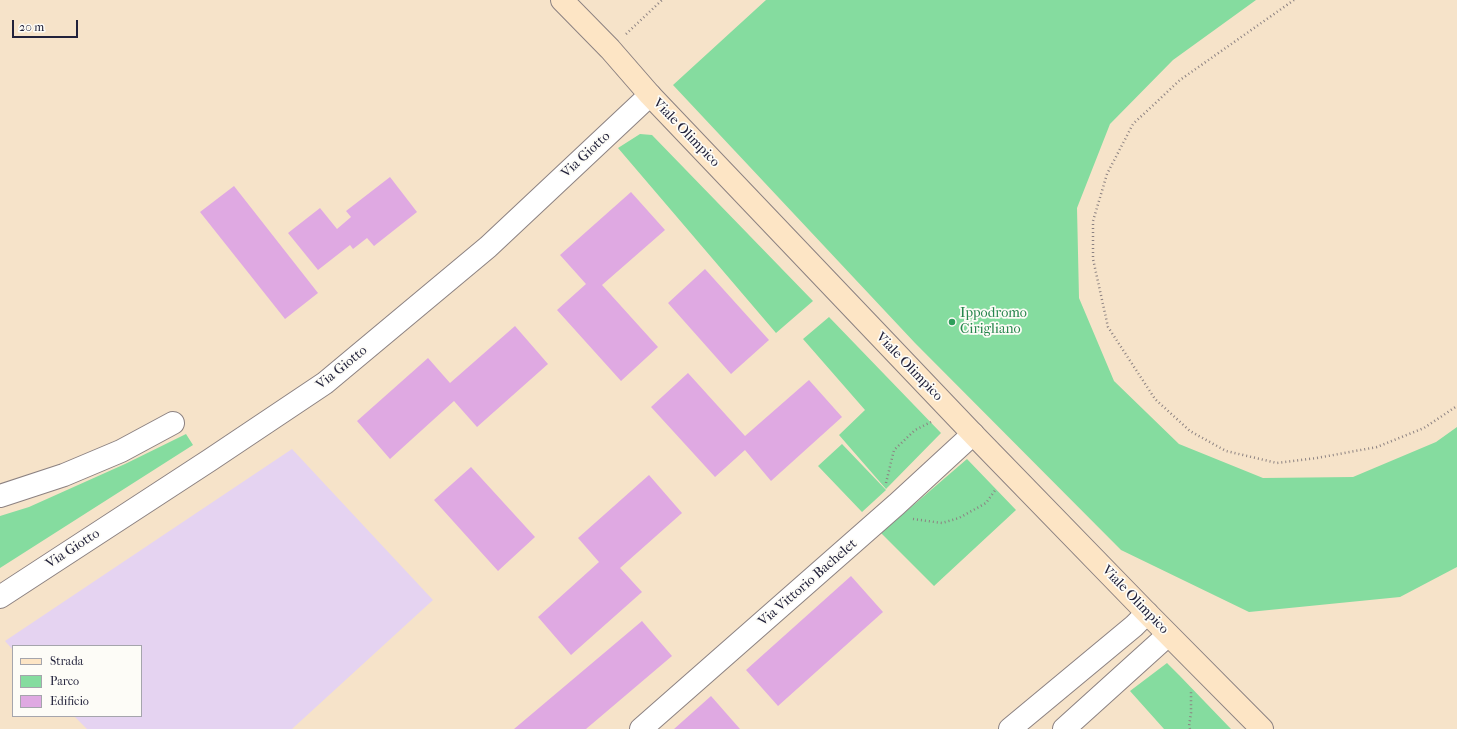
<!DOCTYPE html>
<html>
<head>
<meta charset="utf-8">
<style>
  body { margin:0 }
  #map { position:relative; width:1457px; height:729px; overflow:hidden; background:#f6e3c9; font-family:"IM FELL French Canon",serif }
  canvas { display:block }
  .legend { position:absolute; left:12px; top:645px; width:130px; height:72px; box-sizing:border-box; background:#fdfcf7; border:1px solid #a5a5ac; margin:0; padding:5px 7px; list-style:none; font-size:12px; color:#22223b }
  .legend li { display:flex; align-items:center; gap:8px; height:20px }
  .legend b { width:20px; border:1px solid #a5a5ac }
  .scale { position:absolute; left:12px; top:20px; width:66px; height:18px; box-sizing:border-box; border:2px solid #22223b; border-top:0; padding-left:5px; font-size:12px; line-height:14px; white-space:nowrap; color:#22223b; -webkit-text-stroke:3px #fdfcf7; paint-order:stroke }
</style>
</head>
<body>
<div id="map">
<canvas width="1457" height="729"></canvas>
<ul class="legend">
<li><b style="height:5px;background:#fde5c5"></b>Strada</li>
<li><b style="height:11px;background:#85dc9f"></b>Parco</li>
<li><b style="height:11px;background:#dfa9e2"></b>Edificio</li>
</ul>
<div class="scale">20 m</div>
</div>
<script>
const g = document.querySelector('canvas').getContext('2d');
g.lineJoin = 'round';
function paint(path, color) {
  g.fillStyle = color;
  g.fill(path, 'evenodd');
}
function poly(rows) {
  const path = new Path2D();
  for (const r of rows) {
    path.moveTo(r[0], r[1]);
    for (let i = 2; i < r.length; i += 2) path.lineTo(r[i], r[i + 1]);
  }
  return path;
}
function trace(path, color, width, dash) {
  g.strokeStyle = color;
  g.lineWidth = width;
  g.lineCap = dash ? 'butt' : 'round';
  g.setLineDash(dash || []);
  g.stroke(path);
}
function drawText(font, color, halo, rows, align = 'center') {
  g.font = font + ' "IM FELL French Canon",serif';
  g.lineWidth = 3.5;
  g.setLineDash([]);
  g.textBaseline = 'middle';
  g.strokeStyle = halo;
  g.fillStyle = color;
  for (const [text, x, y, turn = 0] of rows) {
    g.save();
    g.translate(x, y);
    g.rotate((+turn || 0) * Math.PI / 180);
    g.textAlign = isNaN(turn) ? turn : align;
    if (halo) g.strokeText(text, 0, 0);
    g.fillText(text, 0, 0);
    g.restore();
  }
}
paint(poly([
  [292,449,433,600,292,729,87,729,74,716,141,716,141,646,13,646,13,650,5,641]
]), '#e5d3f1');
paint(poly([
  [766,0,1256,0,1173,60,1110,124,1077,208,1079,298,1114,381,1179,444,1263,478,1353,477,1436,442,1457,427,1457,567,1400,597,1249,612,1121,550,915,343,673,85],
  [640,134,652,135,813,301,776,333,618,148],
  [829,317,941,433,886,489,839,435,865,410,803,339],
  [186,434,193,445,0,568,0,516,29,507,125,464],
  [842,444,886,490,862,512,818,466],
  [967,459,1016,510,934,586,881,533],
  [1167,663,1179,675,1231,729,1164,729,1130,691]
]), '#85dc9f');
paint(poly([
  [390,177,417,212,374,246,367,238,353,249,350,245,318,270,288,233,320,208,337,229,351,217,346,211],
  [234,186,318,293,285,319,200,212],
  [631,192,665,230,602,285,658,347,621,381,557,310,586,284,560,255],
  [705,269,769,340,731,374,668,303],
  [515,326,548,364,477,427,454,401,390,459,357,421,428,358,450,383],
  [688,373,745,436,809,380,842,417,771,481,745,450,715,477,651,407],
  [471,467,535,537,498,571,434,500],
  [649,475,682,513,620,568,642,592,571,655,538,617,599,562,578,538],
  [851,576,883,612,778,706,746,670],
  [642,621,672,656,586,729,514,729],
  [711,696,740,729,674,729]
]), '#dfa9e2');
const street = poly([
  [0,496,64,475,121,451,173,423],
  [0,597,210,460,325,383,488,247,650,95],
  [641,729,897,504,973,434],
  [1010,729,1134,626,1147,613],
  [1064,729,1168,635]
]);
const secondary = poly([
  [562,0,610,49,650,95,973,434,1147,613,1262,729]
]);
trace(street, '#8c8282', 24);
trace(secondary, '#8c8282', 24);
trace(poly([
  [1294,0,1180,80,1133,124,1107,174,1093,221,1093,259,1108,327,1155,399,1190,431,1226,451,1277,463,1317,458,1377,447,1424,428,1457,406],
  [626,34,662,0],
  [886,483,894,450,915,430,931,422],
  [913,519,942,523,959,518,986,503,996,489],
  [1190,729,1189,726,1191,713,1191,690]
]), '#8c8282', 2.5, [1, 3]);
trace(street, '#fff', 22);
trace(secondary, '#fde5c5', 22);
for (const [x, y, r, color] of [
  [952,322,4,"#2e9e5b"]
]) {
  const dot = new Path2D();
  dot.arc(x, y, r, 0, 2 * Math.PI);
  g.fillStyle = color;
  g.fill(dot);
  trace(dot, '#fdfcf7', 1.5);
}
drawText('14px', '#22223b', '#fdfcf7', [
  ["Viale Olimpico",686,133,46],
  ["Via Giotto",586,155,-43],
  ["Viale Olimpico",909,367,46],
  ["Via Giotto",342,368,-39],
  ["Via Giotto",73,549,-33],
  ["Via Vittorio Bachelet",808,583,-41],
  ["Viale Olimpico",1135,600,46]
]);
drawText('14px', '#27864d', '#fdfcf7', [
  ["Ippodromo",960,314],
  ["Cirigliano",960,330]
], 'left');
</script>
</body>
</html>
